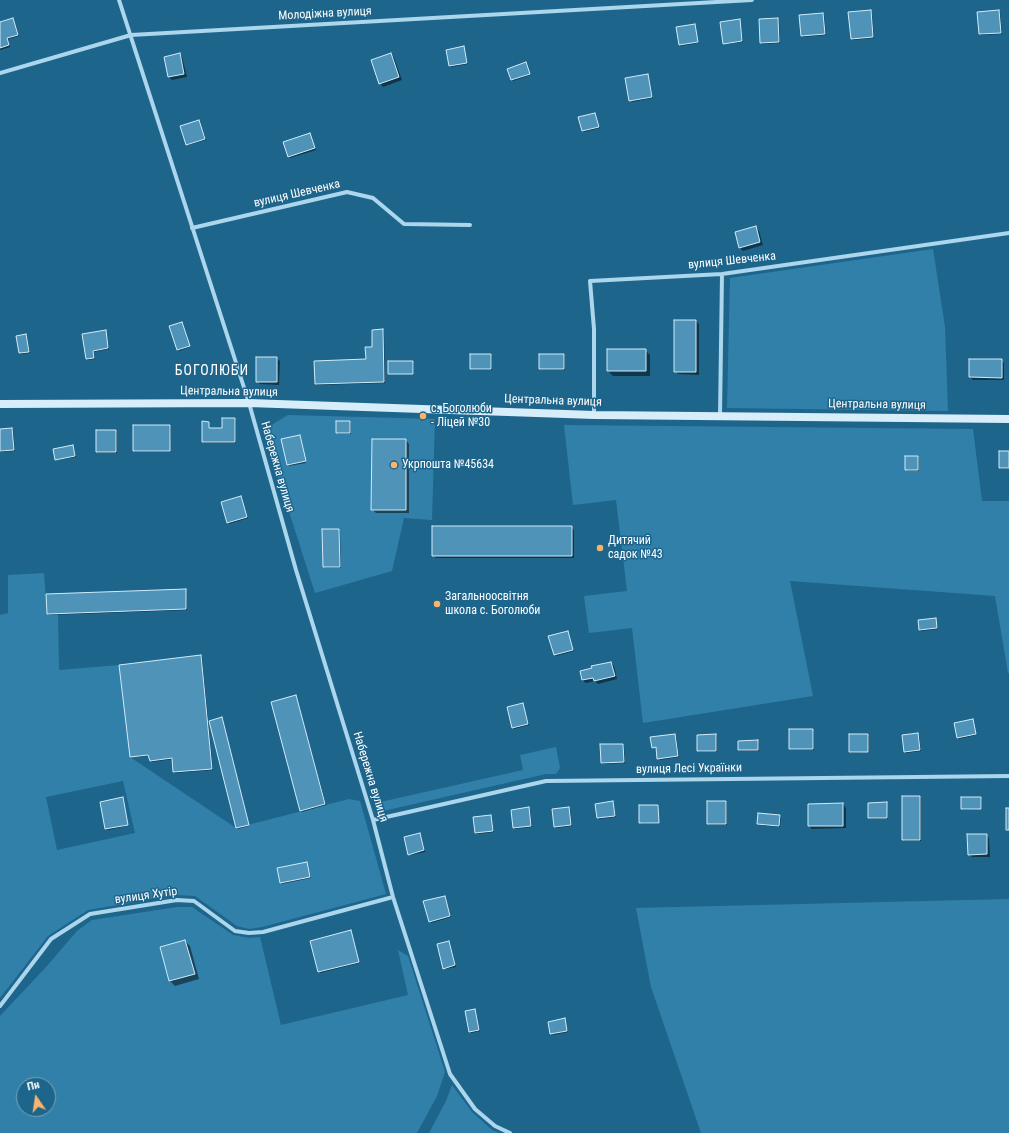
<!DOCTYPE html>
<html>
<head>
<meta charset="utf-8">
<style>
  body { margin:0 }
  #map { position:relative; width:1009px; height:1133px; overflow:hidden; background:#1e658c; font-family:"Roboto Condensed",sans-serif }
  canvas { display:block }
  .north { position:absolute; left:16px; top:1077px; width:40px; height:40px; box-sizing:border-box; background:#1e658c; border:1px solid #78a3ba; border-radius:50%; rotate:347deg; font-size:11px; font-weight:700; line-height:16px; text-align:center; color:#fff }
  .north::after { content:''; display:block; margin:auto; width:14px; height:18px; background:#fbb46a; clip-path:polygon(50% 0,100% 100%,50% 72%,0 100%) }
</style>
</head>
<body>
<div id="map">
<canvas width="1009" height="1133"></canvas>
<div class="north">Пн</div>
</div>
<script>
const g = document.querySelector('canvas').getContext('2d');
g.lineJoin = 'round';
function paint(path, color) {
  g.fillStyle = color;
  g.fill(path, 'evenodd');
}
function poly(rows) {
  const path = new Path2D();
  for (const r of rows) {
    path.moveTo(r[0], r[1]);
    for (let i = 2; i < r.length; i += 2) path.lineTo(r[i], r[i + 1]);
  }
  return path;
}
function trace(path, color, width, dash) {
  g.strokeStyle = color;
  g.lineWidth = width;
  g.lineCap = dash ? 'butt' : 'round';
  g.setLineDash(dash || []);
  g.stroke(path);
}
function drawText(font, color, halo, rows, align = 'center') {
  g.font = font + ' "Roboto Condensed",sans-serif';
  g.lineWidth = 3;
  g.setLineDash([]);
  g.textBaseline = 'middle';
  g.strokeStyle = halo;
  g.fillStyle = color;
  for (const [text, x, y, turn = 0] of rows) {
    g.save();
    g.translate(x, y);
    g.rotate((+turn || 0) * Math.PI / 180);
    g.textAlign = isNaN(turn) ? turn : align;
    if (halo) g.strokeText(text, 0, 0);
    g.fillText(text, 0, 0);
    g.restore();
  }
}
paint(poly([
  [933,249,945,327,948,411,727,408,730,278],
  [288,415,435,419,432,520,404,518,392,571,315,593,263,430],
  [564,425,973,429,982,501,1009,501,1009,673,1008,673,995,596,790,581,813,696,643,723,632,628,589,633,584,596,627,591,616,500,573,505],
  [44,573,47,614,58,614,59,670,119,665,130,757,236,828,349,799,360,801,386,894,262,927,249,929,237,926,195,896,176,895,88,910,48,936,0,998,0,615,8,613,8,575],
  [123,781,135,833,57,850,46,797],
  [556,747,560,768,556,774,546,774,383,811,376,803,523,770,520,755],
  [1009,899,1009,1133,701,1133,651,987,636,908],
  [177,907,192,907,233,935,249,938,260,937,281,1025,408,995,398,950,408,956,445,1072,437,1096,417,1133,0,1133,0,1016,47,966,77,931,92,920],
  [24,1085,48,1085,48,1109,24,1109],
  [452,1085,472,1112,492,1130,499,1133,429,1133,446,1101]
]), '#3180aa');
paint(poly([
  [871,11,872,13,874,38,853,40,851,38],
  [999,11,1000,12,1002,34,981,35,980,34],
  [823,14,824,15,826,35,803,37,802,36],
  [13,19,19,36,8,39,10,47,0,50,0,23],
  [777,19,779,20,780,43,763,44,761,43],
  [739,20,740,21,743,42,725,44,724,43],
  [695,25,698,43,681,46,679,44],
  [464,47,468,64,451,67,450,66],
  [179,54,182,57,187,77,172,80,169,77],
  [391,54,394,58,402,80,383,87,380,83],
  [527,65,530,75,513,81,508,70],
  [648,75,653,98,632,102,626,79],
  [595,114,600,128,584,132,583,131],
  [199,121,206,140,188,145,187,144],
  [310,134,316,150,290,158,288,157],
  [756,228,759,231,763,245,743,251,740,248],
  [696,321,699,324,699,375,678,374,675,371],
  [183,324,190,347,179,351,178,349],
  [382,330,384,332,385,383,317,385,316,384,367,360],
  [105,331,109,349,94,352,95,359,88,360,87,359],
  [26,335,30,353,21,354,17,336],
  [645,350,650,355,650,376,613,376,608,371],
  [490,355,492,356,492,370,472,370,471,369],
  [563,355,565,356,565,370,541,370,540,368],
  [276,358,280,361,279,385,260,384,257,381],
  [970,360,1001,360,1004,363,1004,380,973,380,970,377],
  [413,362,414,364,414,374,390,374,389,373],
  [235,419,236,420,236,443,204,443,203,442,208,423,210,429,223,429],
  [350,422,351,423,351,434,338,434,337,433],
  [169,426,171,427,170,452,135,452,134,451],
  [12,429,13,430,15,451,0,452,0,430],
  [116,431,117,432,117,453,98,453,97,452],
  [299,436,306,463,289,466,282,440],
  [406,440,409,444,409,513,376,513,372,509],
  [73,446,76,457,57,460,56,459],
  [1009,452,1009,469,1001,469,1000,468],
  [918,457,919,458,919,471,908,471,906,470],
  [241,498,248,518,229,524,228,522],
  [571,527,574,530,574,558,436,558,433,555],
  [338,530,340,531,341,568,325,568,324,567],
  [185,590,186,591,187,610,49,615,48,614],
  [936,619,938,629,921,631,920,630],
  [567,632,574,651,556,656,555,655],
  [201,656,202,657,213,770,175,773,174,772,173,759,152,762,150,756,132,757,131,756],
  [611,663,614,666,617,679,598,684,595,681,586,683,582,680,593,669],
  [296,696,326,805,302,812,301,811],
  [523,704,529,725,514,729,513,727],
  [222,718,249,826,238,829,236,828],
  [973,722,976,735,959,739,958,738],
  [812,730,814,732,814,750,791,750,790,748],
  [917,734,919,735,921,751,906,753,905,752],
  [674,735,676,736,679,757,660,760,657,748,653,747],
  [715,735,717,737,717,752,699,752,698,750],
  [867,735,869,736,869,752,851,753,850,751],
  [758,741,759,743,759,751,740,751,739,750],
  [623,745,624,746,625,763,603,764,602,763],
  [920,797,921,798,921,841,904,841,903,839],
  [981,798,982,800,982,809,964,810,962,808],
  [122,799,127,826,108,830,106,829],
  [613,802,616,817,599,819,596,805],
  [726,802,727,803,727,825,710,825,708,824],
  [886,803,887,805,888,819,870,819,869,818],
  [843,804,846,808,846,828,812,829,809,826],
  [658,806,659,807,659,824,642,824,640,823],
  [529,808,530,810,532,827,515,829,514,828],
  [568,808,570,809,572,826,556,828,555,826],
  [491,816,494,832,477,834,476,833],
  [779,816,781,817,780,827,759,825,758,823],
  [986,835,989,838,990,857,972,857,969,854],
  [421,836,425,852,411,855,409,854],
  [307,863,311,878,282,884,281,883],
  [445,897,451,917,431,923,430,921],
  [350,931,359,963,320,973,319,972],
  [185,941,190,946,199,979,175,986,170,981,161,948],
  [450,944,456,967,445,969,444,968],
  [475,1010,480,1031,471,1033,466,1012],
  [564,1020,568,1032,553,1035,549,1022]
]), '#0007');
const building = poly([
  [871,10,873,37,851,39,848,12,871,10],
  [999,10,1001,33,979,34,977,12,999,10],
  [823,13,825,34,801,36,799,15,823,13],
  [13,18,18,35,7,38,9,45,0,48,0,22,13,18],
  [778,18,779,42,760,43,759,19,778,18],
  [740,19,742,41,723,44,720,22,740,19],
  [695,24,698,42,679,45,676,27,695,24],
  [464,46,467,63,449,66,446,50,464,46],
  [180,53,184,74,168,77,164,57,180,53],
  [391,53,399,77,379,84,371,60,391,53],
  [526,62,530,74,511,80,507,69,526,62],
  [648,74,652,97,629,101,625,78,648,74],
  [595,113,599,127,582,131,578,117,595,113],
  [199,120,205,139,186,145,180,126,199,120],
  [310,133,315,148,288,157,283,142,310,133],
  [756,226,760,242,739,248,735,232,756,226],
  [674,320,696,320,696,372,674,372,674,320],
  [182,322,190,346,177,350,169,326,182,322],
  [383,329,384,382,315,384,314,361,366,359,365,347,372,347,372,330,383,329],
  [106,330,108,348,93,351,94,358,86,359,82,334,106,330],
  [26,334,29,352,19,353,16,336,26,334],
  [607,349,646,349,646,371,607,371,607,349],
  [470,354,491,354,491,369,470,369,470,354],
  [539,354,564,354,564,369,539,369,539,354],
  [256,357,277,357,277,382,256,382,256,357],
  [969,359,1002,359,1002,378,969,377,969,359],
  [388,361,413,361,413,374,388,374,388,361],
  [222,418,235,418,235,442,202,442,202,421,209,422,209,428,222,428,222,418],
  [336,421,350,421,350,433,336,433,336,421],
  [133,425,170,425,170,451,133,451,133,425],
  [12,428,14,450,0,451,0,429,12,428],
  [96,430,116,430,116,452,96,452,96,430],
  [300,435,306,461,287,465,281,439,300,435],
  [372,439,406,439,406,510,371,510,372,439],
  [73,445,75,456,55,460,53,449,73,445],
  [999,451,1009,451,1009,468,999,468,999,451],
  [905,456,918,456,918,470,905,470,905,456],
  [241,496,247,517,227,523,221,502,241,496],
  [432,526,572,526,572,556,432,556,432,526],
  [322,529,339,529,340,567,323,567,322,529],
  [186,589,186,609,47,614,46,594,186,589],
  [936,618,937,628,919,630,918,620,936,618],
  [568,631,573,650,554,655,548,636,568,631],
  [201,655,212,769,173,772,172,758,150,761,148,755,130,757,119,665,201,655],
  [611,662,615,676,594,681,593,678,582,680,580,671,592,668,591,666,611,662],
  [296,695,325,804,300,811,271,702,296,695],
  [523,703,528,724,512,728,507,707,523,703],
  [222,717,249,825,236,828,209,721,222,717],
  [973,719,976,734,957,738,954,723,973,719],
  [789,729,813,729,813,749,789,749,789,729],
  [918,733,920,750,904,752,902,735,918,733],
  [675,734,678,756,657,759,656,747,652,748,650,737,675,734],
  [716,734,716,751,697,751,697,735,716,734],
  [849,734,868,734,868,752,849,752,849,734],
  [758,740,758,750,738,750,738,741,758,740],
  [600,744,623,744,624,762,601,763,600,744],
  [902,796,920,796,920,840,902,840,902,796],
  [123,797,128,825,105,829,100,802,123,797],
  [961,797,981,797,981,809,961,809,961,797],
  [613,801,615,816,597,818,595,804,613,801],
  [707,801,726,801,726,824,707,824,707,801],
  [887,802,887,818,868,818,868,803,887,802],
  [843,803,843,826,808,826,808,804,843,803],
  [639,805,658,805,659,823,639,823,639,805],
  [529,807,531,826,513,828,511,810,529,807],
  [569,807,571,825,554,827,552,809,569,807],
  [1006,808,1009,808,1009,830,1006,830,1006,808],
  [758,813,780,815,779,826,757,824,758,813],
  [491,815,493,831,475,833,473,817,491,815],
  [420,833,424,850,408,855,404,837,420,833],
  [967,834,987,834,987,854,968,855,967,834],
  [307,862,310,877,280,883,277,868,307,862],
  [445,896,450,916,429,922,423,901,445,896],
  [351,930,359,962,318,972,310,941,351,930],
  [185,940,195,974,169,981,160,947,185,940],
  [449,941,455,965,443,969,437,944,449,941],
  [475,1009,479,1030,469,1032,465,1011,475,1009],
  [565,1018,567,1031,550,1034,548,1022,565,1018]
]);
paint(building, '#4f93b8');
trace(building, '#d0ebf9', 1);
trace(poly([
  [119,0,249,403,296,570,373,820,393,897,450,1074,475,1109,495,1126,510,1133],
  [0,73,131,35,752,0],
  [192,228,347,192,373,198,404,224,470,225],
  [594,415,594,329,590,281,722,274,1009,233],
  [720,415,722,274],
  [373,820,546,781,1009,776],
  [0,1006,51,939,90,914,177,900,194,901,235,931,249,933,263,932,393,897]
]), '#abd6ec', 4);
trace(poly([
  [0,404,249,403,594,415,1009,419]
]), '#d7edf9', 8);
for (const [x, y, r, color] of [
  [423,416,4,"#fbb46a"],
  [394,465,4,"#fbb46a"],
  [600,548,4,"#fbb46a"],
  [437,604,4,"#fbb46a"]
]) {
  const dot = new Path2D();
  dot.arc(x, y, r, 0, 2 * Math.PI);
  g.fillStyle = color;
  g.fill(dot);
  trace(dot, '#1e658c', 1.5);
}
drawText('12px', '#fff', '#1e658c', [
  ["Молодіжна вулиця",325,14,-3],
  ["вулиця Шевченка",297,194,-13],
  ["вулиця Шевченка",732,261,-6],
  ["Центральна вулиця",229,392,1],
  ["Центральна вулиця",553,401,2],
  ["Центральна вулиця",877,405,1],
  ["Набережна вулиця",277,467,74],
  ["вулиця Лесі Українки",689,769,-1],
  ["Набережна вулиця",370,777,73],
  ["вулиця Хутір",146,896,-8]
]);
drawText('12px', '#fff', '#1e658c', [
  ["с. Боголюби",431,409],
  ["- Ліцей №30",431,423],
  ["Укрпошта №45634",402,465],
  ["Дитячий",608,541],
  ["садок №43",608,555],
  ["Загальноосвітня",445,597],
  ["школа с. Боголюби",445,611]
], 'left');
g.letterSpacing = '1px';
drawText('14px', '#fff', '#1e658c', [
  ["БОГОЛЮБИ",212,371]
]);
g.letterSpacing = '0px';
</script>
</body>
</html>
